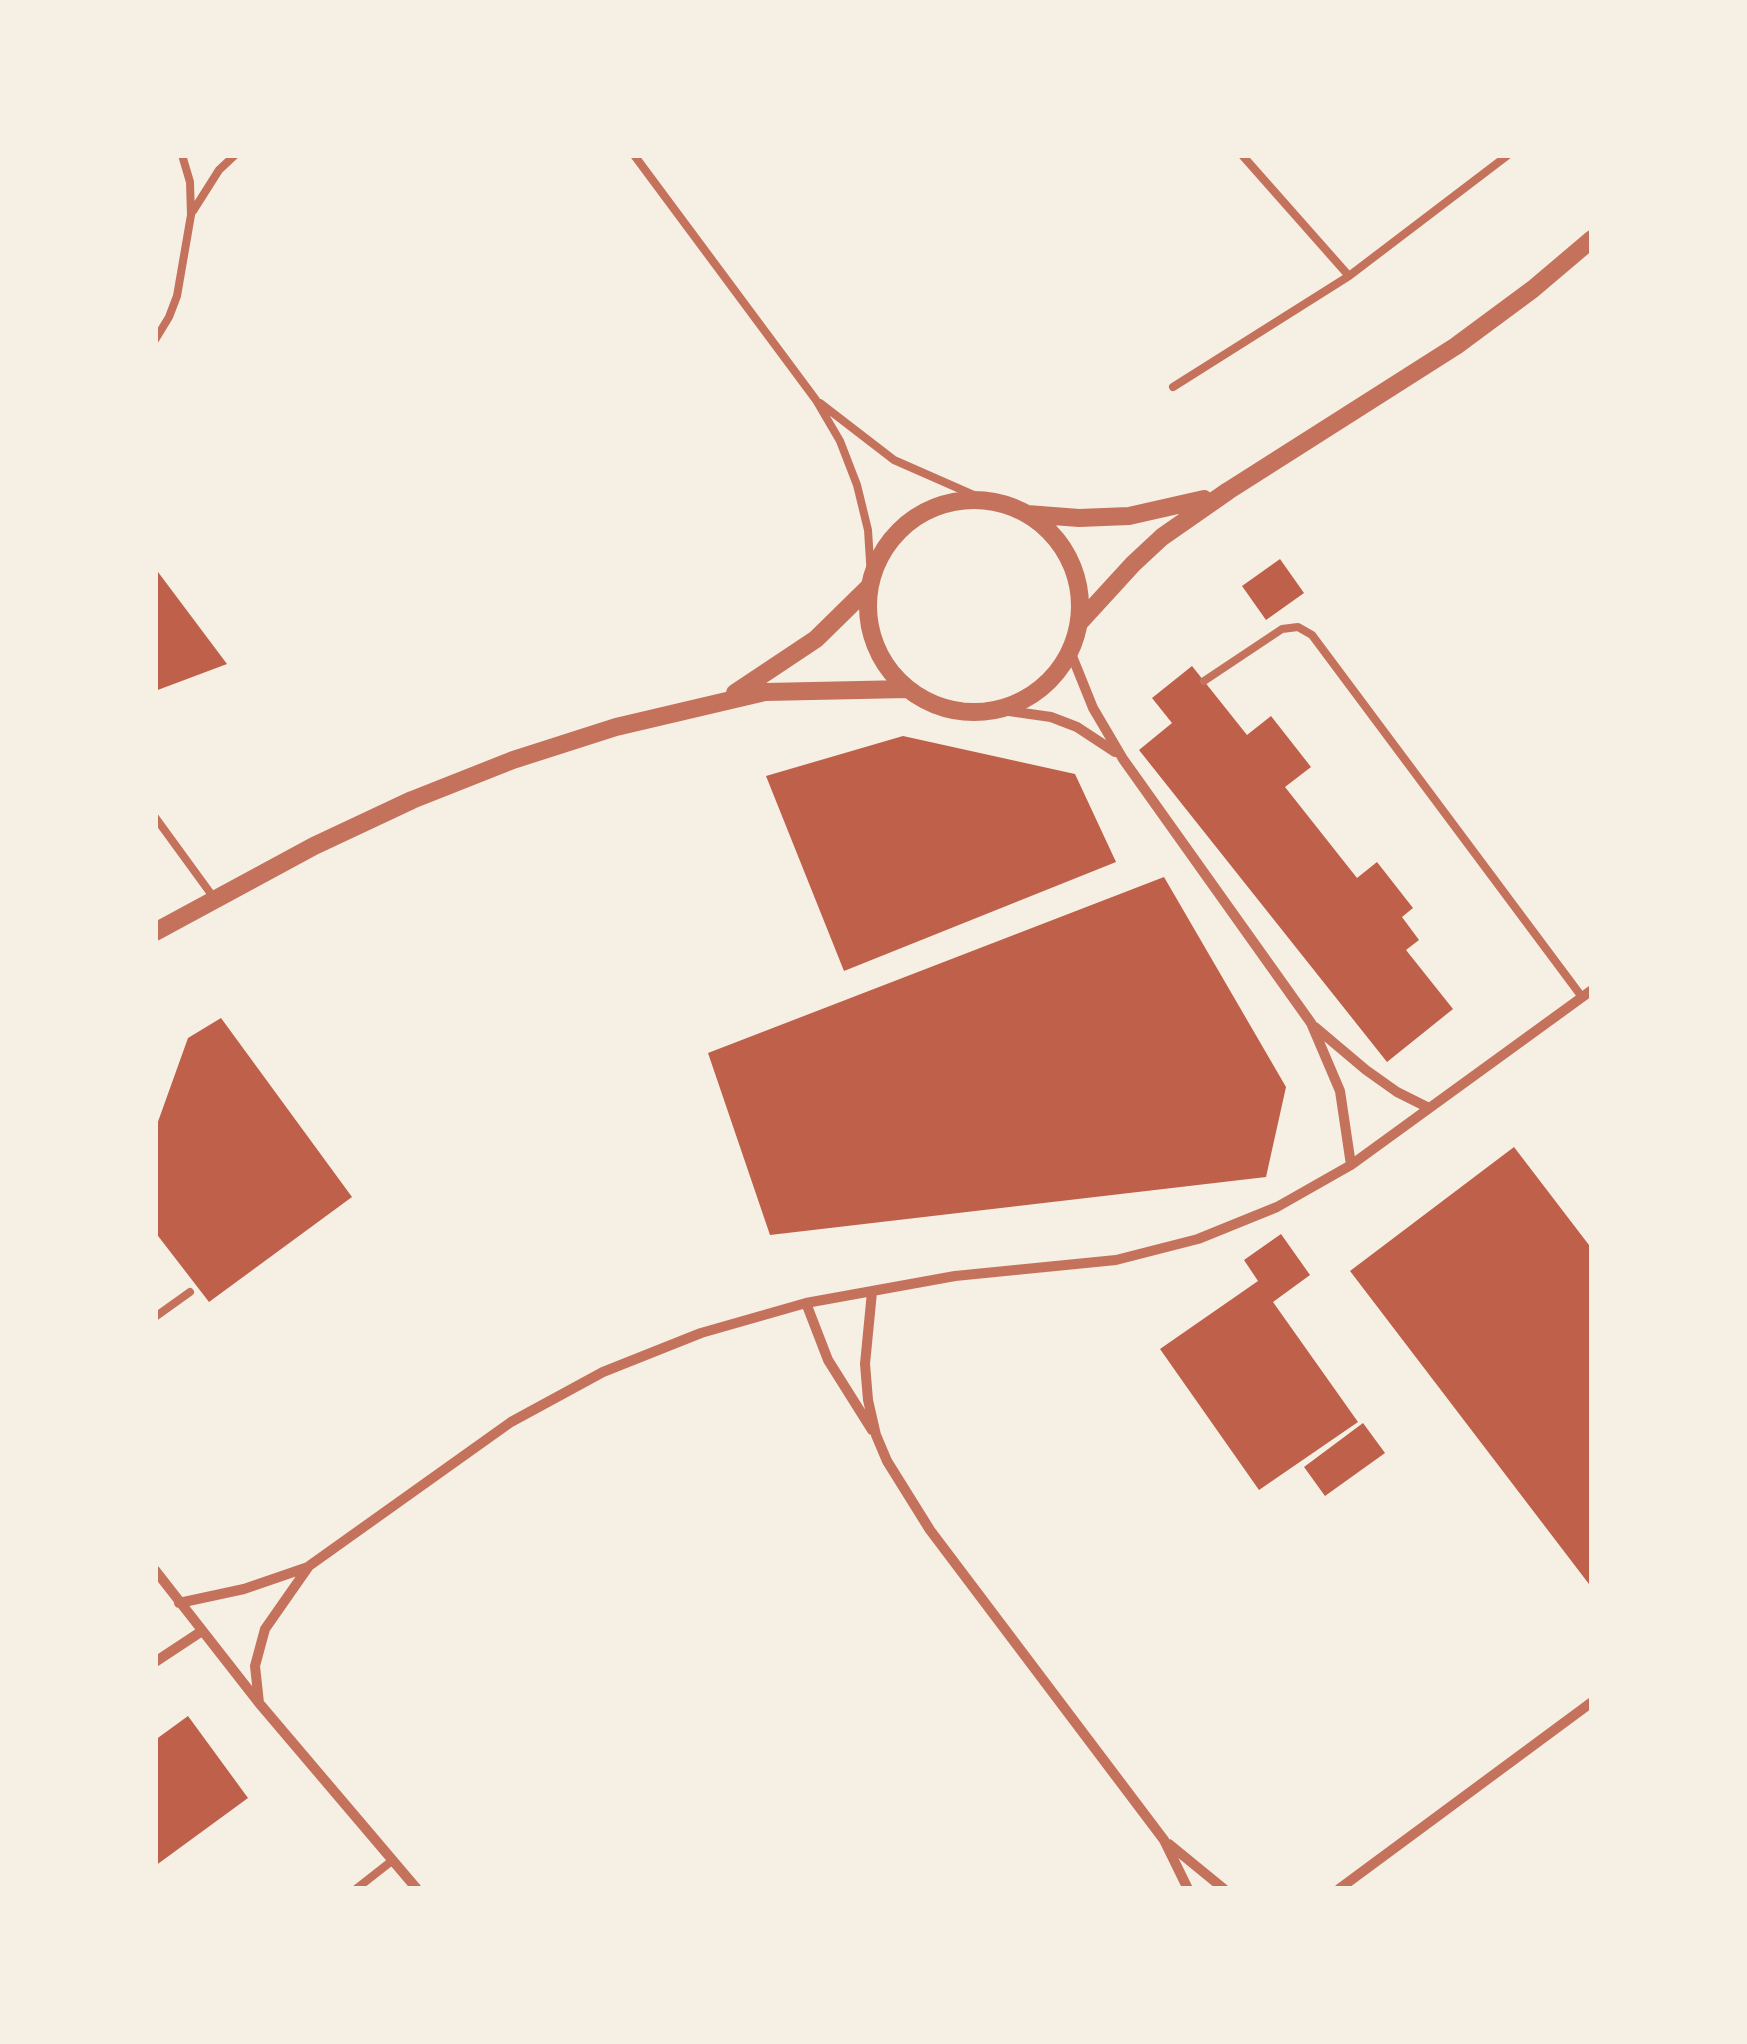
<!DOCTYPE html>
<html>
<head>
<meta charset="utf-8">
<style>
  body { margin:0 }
  #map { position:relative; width:1747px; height:2044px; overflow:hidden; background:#f6efe4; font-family:"Crimson Pro",serif }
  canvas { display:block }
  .frame { position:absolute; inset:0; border:158px solid #f6efe4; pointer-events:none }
</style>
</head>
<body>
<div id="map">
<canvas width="1747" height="2044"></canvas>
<div class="frame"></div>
</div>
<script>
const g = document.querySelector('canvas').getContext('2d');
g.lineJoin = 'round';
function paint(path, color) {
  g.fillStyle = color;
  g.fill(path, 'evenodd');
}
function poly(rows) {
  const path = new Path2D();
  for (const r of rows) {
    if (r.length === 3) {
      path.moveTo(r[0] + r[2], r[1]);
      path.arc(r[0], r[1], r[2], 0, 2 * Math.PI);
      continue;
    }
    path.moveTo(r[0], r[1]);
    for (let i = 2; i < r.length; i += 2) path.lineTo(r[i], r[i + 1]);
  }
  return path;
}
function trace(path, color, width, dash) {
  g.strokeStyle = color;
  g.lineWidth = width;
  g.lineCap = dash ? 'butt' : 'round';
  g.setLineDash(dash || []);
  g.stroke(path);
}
paint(poly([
  [1280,559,1304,593,1266,620,1242,586],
  [155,568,227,664,155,691],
  [1192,666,1247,735,1271,716,1311,767,1285,787,1357,878,1377,862,1413,908,1402,917,1419,940,1406,950,1453,1009,1387,1062,1139,750,1172,723,1152,698],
  [903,736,1075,774,1116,862,844,971,766,776],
  [1164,877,1286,1087,1266,1177,770,1235,708,1053],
  [221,1018,352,1197,209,1302,155,1232,155,1130,188,1038],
  [1514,1147,1592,1249,1592,1588,1350,1271],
  [1281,1234,1310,1275,1273,1302,1358,1422,1259,1490,1160,1349,1258,1281,1244,1260],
  [1363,1423,1385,1453,1325,1496,1304,1467],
  [188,1716,248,1798,155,1866,155,1740]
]), '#bf614a');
trace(poly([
  [634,155,816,400,840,441,857,485,868,530,871,577],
  [1242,155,1349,276],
  [193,211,219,170,235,155],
  [155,340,169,317,177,296,191,215,190,182,182,155],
  [1173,387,1349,276,1508,155],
  [820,403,894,460,985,500],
  [1204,681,1282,629,1298,627,1312,635,1582,997],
  [155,817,214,898],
  [155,1317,190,1292],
  [356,1889,393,1860]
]), '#c5725c', 8);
trace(poly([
  [1070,651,1093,708,1123,759,1311,1023,1340,1091,1351,1165],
  [995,709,1051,717,1077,727,1115,752],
  [1315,1027,1366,1070,1397,1092,1429,1108],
  [872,1292,865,1364,868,1400,876,1435,887,1461,930,1530,1164,1840,1188,1889],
  [806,1303,828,1360,872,1430],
  [155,1570,259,1703,417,1889],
  [179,1603,244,1589,308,1567],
  [155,1662,202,1631],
  [259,1703,255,1666,265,1629,309,1566,511,1422,603,1372,701,1333,806,1303,955,1276,1116,1260,1198,1239,1277,1207,1351,1165,1592,990],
  [1169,1844,1224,1889],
  [1339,1889,1592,1702]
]), '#c5725c', 10);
trace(poly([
  [974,606,106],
  [1027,514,1079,518,1129,516,1204,499],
  [1079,623,1133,564,1162,537,1228,491,1456,346,1533,289,1592,239],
  [735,693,816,639,869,587],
  [155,932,314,846,412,800,513,760,616,727,765,692,907,689]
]), '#c5725c', 18);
</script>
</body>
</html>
